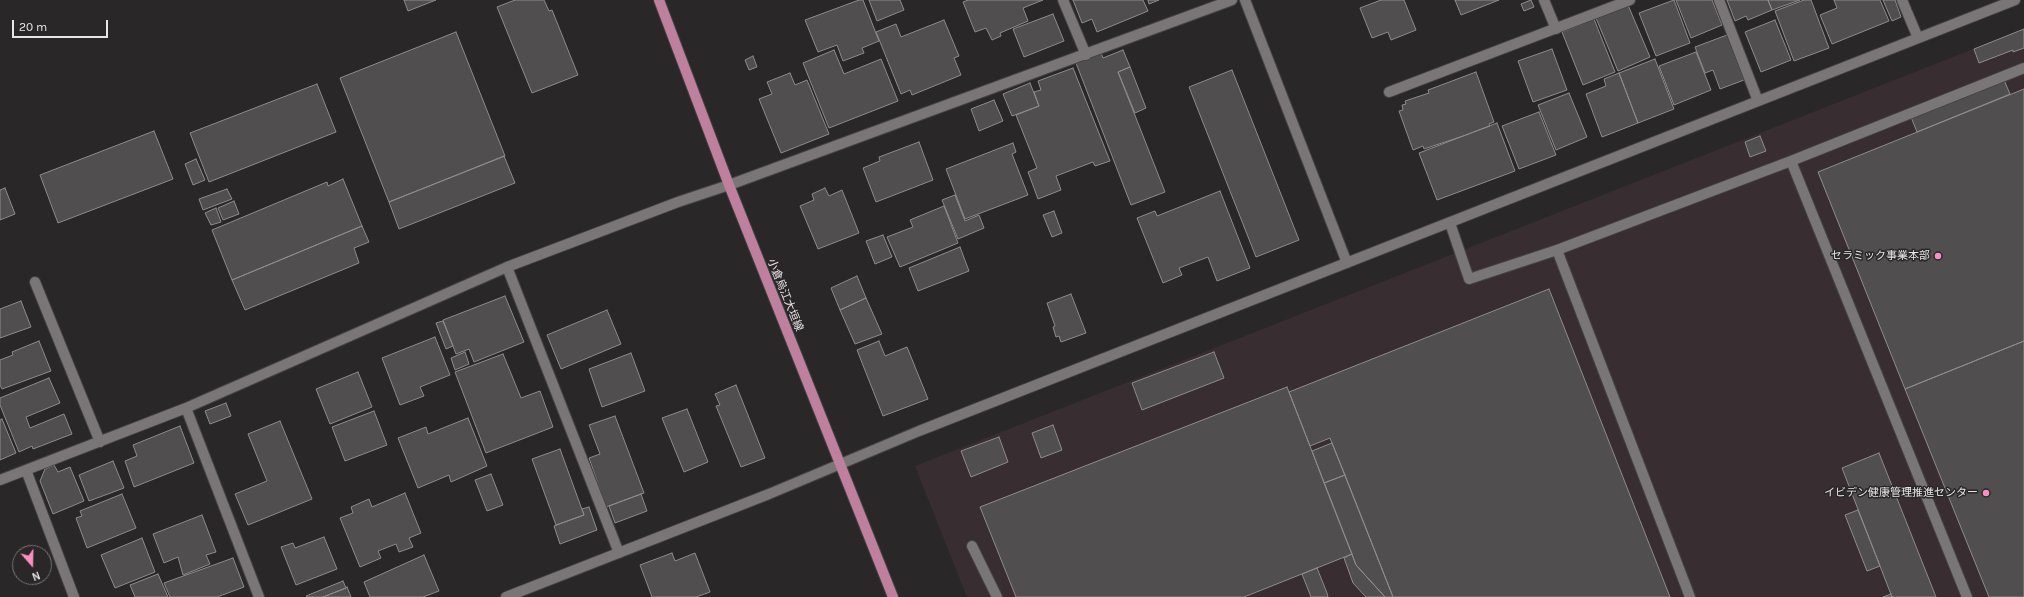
<!DOCTYPE html>
<html>
<head>
<meta charset="utf-8">
<style>
  body { margin:0 }
  #map { position:relative; width:2024px; height:597px; overflow:hidden; background:#2a2728; font-family:Karla,sans-serif }
  canvas { display:block }
  .north { position:absolute; left:12px; top:545px; width:40px; height:40px; box-sizing:border-box; background:#2a2728; border:1px solid #767374; border-radius:50%; rotate:160deg; font-size:11px; font-weight:700; line-height:16px; text-align:center; color:#e7e5e6 }
  .north::after { content:''; display:block; margin:auto; width:14px; height:18px; background:#fc8fc2; clip-path:polygon(50% 0,100% 100%,50% 72%,0 100%) }
  .scale { position:absolute; left:12px; top:20px; width:96px; height:18px; box-sizing:border-box; border:2px solid #e7e5e6; border-top:0; padding-left:5px; font-size:12px; line-height:14px; white-space:nowrap; color:#e7e5e6; -webkit-text-stroke:3px #2a2728; paint-order:stroke }
</style>
</head>
<body>
<div id="map">
<canvas width="2024" height="597"></canvas>
<div class="north">N</div>
<div class="scale">20 m</div>
</div>
<script>
const g = document.querySelector('canvas').getContext('2d');
g.lineJoin = 'round';
function paint(path, color) {
  g.fillStyle = color;
  g.fill(path, 'evenodd');
}
function poly(rows) {
  const path = new Path2D();
  for (const r of rows) {
    path.moveTo(r[0], r[1]);
    for (let i = 2; i < r.length; i += 2) path.lineTo(r[i], r[i + 1]);
  }
  return path;
}
function trace(path, color, width, dash) {
  g.strokeStyle = color;
  g.lineWidth = width;
  g.lineCap = dash ? 'butt' : 'round';
  g.setLineDash(dash || []);
  g.stroke(path);
}
function drawText(font, color, halo, rows, align = 'center') {
  g.font = font + ' Karla,"Noto Sans JP",sans-serif';
  g.lineWidth = 3;
  g.setLineDash([]);
  g.textBaseline = 'middle';
  g.strokeStyle = halo;
  g.fillStyle = color;
  for (const [text, x, y, turn = 0] of rows) {
    g.save();
    g.translate(x, y);
    g.rotate((+turn || 0) * Math.PI / 180);
    g.textAlign = isNaN(turn) ? turn : align;
    if (halo) g.strokeText(text, 0, 0);
    g.fillText(text, 0, 0);
    g.restore();
  }
}
paint(poly([
  [2024,29,2024,597,967,597,915,466]
]), '#382e32');
const building = poly([
  [404,0,436,0,408,11,404,0],
  [515,0,544,0,549,11,552,10,578,75,532,93,497,7,515,0],
  [859,0,863,0,879,41,862,48,864,53,843,61,837,45,818,52,805,20,859,0],
  [869,0,900,0,904,10,877,21,869,0],
  [968,0,1043,0,1023,8,1028,21,1000,33,1001,36,992,40,986,28,975,32,963,2,968,0],
  [1073,0,1143,0,1148,11,1097,32,1092,19,1082,23,1073,0],
  [1148,0,1159,0,1149,4,1148,0],
  [1381,0,1404,0,1416,30,1391,40,1388,32,1372,38,1360,8,1381,0],
  [1455,0,1499,0,1461,15,1455,0],
  [1531,0,1534,7,1524,11,1521,4,1531,0],
  [1674,0,1690,43,1656,56,1639,13,1674,0],
  [1676,0,1712,0,1722,25,1691,38,1676,0],
  [1727,0,1768,0,1772,10,1748,20,1746,16,1735,21,1727,0],
  [1768,0,1800,0,1772,10,1768,0],
  [1804,0,1811,0,1829,48,1794,61,1775,11,1804,0],
  [1834,0,1880,0,1889,21,1832,44,1820,15,1837,8,1834,0],
  [1883,0,1895,0,1901,17,1892,21,1883,0],
  [1628,5,1650,57,1618,71,1596,18,1628,5],
  [1053,14,1064,41,1024,57,1013,29,1053,14],
  [1594,19,1615,72,1583,85,1562,32,1594,19],
  [944,20,959,56,954,58,961,75,912,95,910,90,901,94,876,32,896,24,901,37,944,20],
  [1775,20,1791,60,1761,72,1745,32,1775,20],
  [2024,29,2024,48,2013,52,2013,50,1979,63,1974,49,2024,29],
  [456,32,505,156,389,202,340,78,456,32],
  [1727,35,1744,80,1720,89,1713,70,1705,73,1695,47,1727,35],
  [1552,49,1567,90,1533,102,1518,61,1552,49],
  [834,50,844,74,881,59,898,101,829,128,803,63,834,50],
  [1123,50,1130,67,1118,72,1165,192,1131,205,1076,63,1101,53,1103,58,1123,50],
  [1696,52,1711,90,1674,105,1659,66,1696,52],
  [753,56,757,67,749,70,745,60,753,56],
  [1655,59,1674,109,1638,123,1619,73,1655,59],
  [1130,67,1146,108,1135,113,1118,72,1130,67],
  [1073,68,1110,161,1095,166,1093,162,1056,176,1061,190,1038,199,1028,172,1037,168,1016,115,1039,106,1034,92,1041,90,1038,81,1073,68],
  [1232,70,1299,240,1256,257,1189,87,1232,70],
  [1476,72,1494,122,1489,124,1490,126,1463,136,1424,149,1423,146,1413,150,1399,111,1403,110,1402,105,1406,104,1405,101,1429,93,1428,90,1476,72],
  [790,73,795,85,807,80,829,134,781,153,759,99,772,94,767,82,790,73],
  [1619,73,1638,123,1602,137,1586,94,1606,86,1604,79,1619,73],
  [2004,80,2010,94,1917,132,1911,117,2004,80],
  [1030,83,1039,106,1012,116,1003,94,1030,83],
  [317,84,336,132,209,182,190,133,317,84],
  [2024,89,2024,341,1905,389,1818,172,2024,89],
  [1569,93,1587,137,1556,150,1538,105,1569,93],
  [994,100,1003,121,979,131,971,109,994,100],
  [1539,112,1556,155,1519,169,1502,126,1539,112],
  [1497,123,1515,171,1437,200,1419,153,1497,123],
  [154,131,173,179,58,223,40,175,154,131],
  [1760,136,1766,151,1750,157,1745,142,1760,136],
  [919,142,933,180,876,202,863,168,880,161,879,157,919,142],
  [1013,143,1016,152,1012,154,1028,195,965,219,946,169,1013,143],
  [504,156,515,183,399,229,389,202,504,156],
  [196,159,205,180,193,185,185,164,196,159],
  [343,179,362,226,232,280,212,230,327,182,328,186,343,179],
  [5,188,15,214,0,220,0,190,5,188],
  [825,188,829,196,842,190,859,233,818,249,800,206,814,200,812,194,825,188],
  [227,189,232,199,203,210,199,199,227,189],
  [1220,191,1250,268,1217,281,1208,257,1179,268,1182,275,1163,283,1137,218,1155,211,1157,216,1220,191],
  [955,195,965,221,979,215,984,228,958,239,942,200,955,195],
  [234,201,239,214,223,220,218,208,234,201],
  [944,206,958,243,900,267,887,237,913,227,910,220,944,206],
  [216,208,221,222,211,225,205,213,216,208],
  [1054,211,1062,233,1052,237,1043,215,1054,211],
  [362,226,369,242,354,248,359,263,245,310,232,280,362,226],
  [883,235,892,257,875,264,866,241,883,235],
  [960,247,969,271,918,291,909,268,960,247],
  [857,276,866,298,840,310,831,288,857,276],
  [1549,289,1670,597,1393,597,1330,438,1310,446,1289,392,1549,289],
  [1071,294,1086,333,1061,342,1059,336,1056,337,1053,327,1055,326,1047,303,1071,294],
  [505,296,524,342,474,362,469,349,456,354,443,320,505,296],
  [866,298,882,334,855,344,840,310,866,298],
  [21,301,31,327,0,338,0,309,21,301],
  [607,310,621,344,561,369,547,335,607,310],
  [443,321,453,346,446,349,436,323,443,321],
  [435,337,450,375,420,387,424,396,400,405,382,358,435,337],
  [39,341,51,371,2,389,0,385,0,360,13,355,12,352,39,341],
  [879,341,885,356,907,347,928,399,883,416,857,350,879,341],
  [2024,341,2024,597,1989,597,1905,389,2024,341],
  [465,352,469,364,455,370,451,358,465,352],
  [1214,352,1224,378,1142,410,1132,383,1214,352],
  [631,353,645,391,602,407,589,369,631,353],
  [503,354,521,398,540,391,553,427,486,453,455,372,503,354],
  [358,372,372,407,330,424,316,389,358,372],
  [49,378,60,403,26,417,30,428,64,414,72,434,33,449,32,446,19,452,0,405,0,398,49,378],
  [736,385,765,458,741,467,716,406,720,405,715,394,736,385],
  [1287,387,1352,554,1244,597,1016,597,980,507,1287,387],
  [226,403,231,416,210,424,205,411,226,403],
  [687,409,708,462,684,472,662,418,687,409],
  [374,411,387,445,345,461,332,427,374,411],
  [615,416,644,493,606,507,589,458,600,454,589,425,615,416],
  [468,418,487,466,451,482,449,475,418,488,398,438,426,427,428,434,468,418],
  [2,419,16,453,0,460,0,420,2,419],
  [280,421,312,499,248,525,235,494,267,481,248,434,280,421],
  [1053,425,1062,450,1041,458,1032,433,1053,425],
  [180,426,194,463,134,487,125,461,137,456,133,445,180,426],
  [999,437,1008,462,971,477,961,451,999,437],
  [1332,443,1345,475,1324,483,1312,451,1332,443],
  [560,449,584,515,556,525,532,459,560,449],
  [1879,453,1936,597,1892,597,1842,468,1879,453],
  [113,461,124,488,89,501,79,475,113,461],
  [54,465,58,472,70,467,84,501,53,514,40,481,45,469,54,465],
  [491,474,503,505,487,511,475,480,491,474],
  [1345,475,1393,597,1385,597,1356,565,1324,483,1345,475],
  [405,493,421,533,409,538,413,547,399,552,396,544,378,551,381,558,360,567,340,518,353,513,351,507,369,499,372,507,405,493],
  [122,494,136,528,87,548,76,518,82,516,80,511,122,494],
  [641,494,647,511,615,523,609,506,641,494],
  [589,507,597,530,560,544,554,526,584,515,582,509,589,507],
  [1858,510,1880,566,1867,571,1845,515,1858,510],
  [202,515,216,552,206,555,210,564,183,575,178,557,164,563,153,534,202,515],
  [324,537,337,569,296,585,281,547,293,543,295,548,324,537],
  [142,538,155,572,115,588,101,555,142,538],
  [672,553,675,561,695,553,710,592,696,597,652,597,640,565,672,553],
  [1352,554,1356,565,1385,597,1366,597,1353,583,1344,558,1352,554],
  [424,555,439,591,423,597,370,597,364,582,424,555],
  [233,558,244,587,217,597,170,597,164,583,233,558],
  [1317,568,1327,593,1328,597,1311,597,1302,574,1317,568],
  [158,574,168,597,135,597,130,585,158,574],
  [343,581,346,588,323,597,307,597,306,596,343,581],
  [347,587,351,597,323,597,346,588,347,587],
  [1891,594,1892,597,1883,597,1891,594]
]);
paint(building, '#514e4f');
trace(building, '#8f8b8d', 1);
const minor = poly([
  [1063,0,1086,55],
  [1245,0,1347,263],
  [1544,0,1556,29],
  [1719,0,1758,101],
  [1902,0,1918,38],
  [1389,92,1630,0],
  [1791,161,1967,597],
  [1450,223,1469,279,1557,250,1791,161,2024,68],
  [1557,250,1690,597],
  [507,267,619,553],
  [35,282,100,442],
  [26,470,74,597],
  [0,480,186,408],
  [972,546,997,597],
  [259,597,186,408,507,267,678,202,729,185,1232,0],
  [506,597,769,494,919,431,2015,0]
]);
const major = poly([
  [659,0,729,185,893,597]
]);
trace(minor, '#454344', 12);
trace(major, '#454344', 12);
trace(minor, '#7a7678', 10);
trace(major, '#be809d', 10);
for (const [x, y, r, color] of [
  [1938,256,4,"#fc8fc2"],
  [1986,493,4,"#fc8fc2"]
]) {
  const dot = new Path2D();
  dot.arc(x, y, r, 0, 2 * Math.PI);
  g.fillStyle = color;
  g.fill(dot);
  trace(dot, '#2a2728', 1.5);
}
drawText('11px', '#e7e5e6', '#2a2728', [
  ["セラミック事業本部",1930,256],
  ["イビデン健康管理推進センター",1978,493]
], 'right');
drawText('11px', '#e7e5e6', '#2a2728', [
  ["小倉烏江大垣線",785,295,68]
]);
</script>
</body>
</html>
